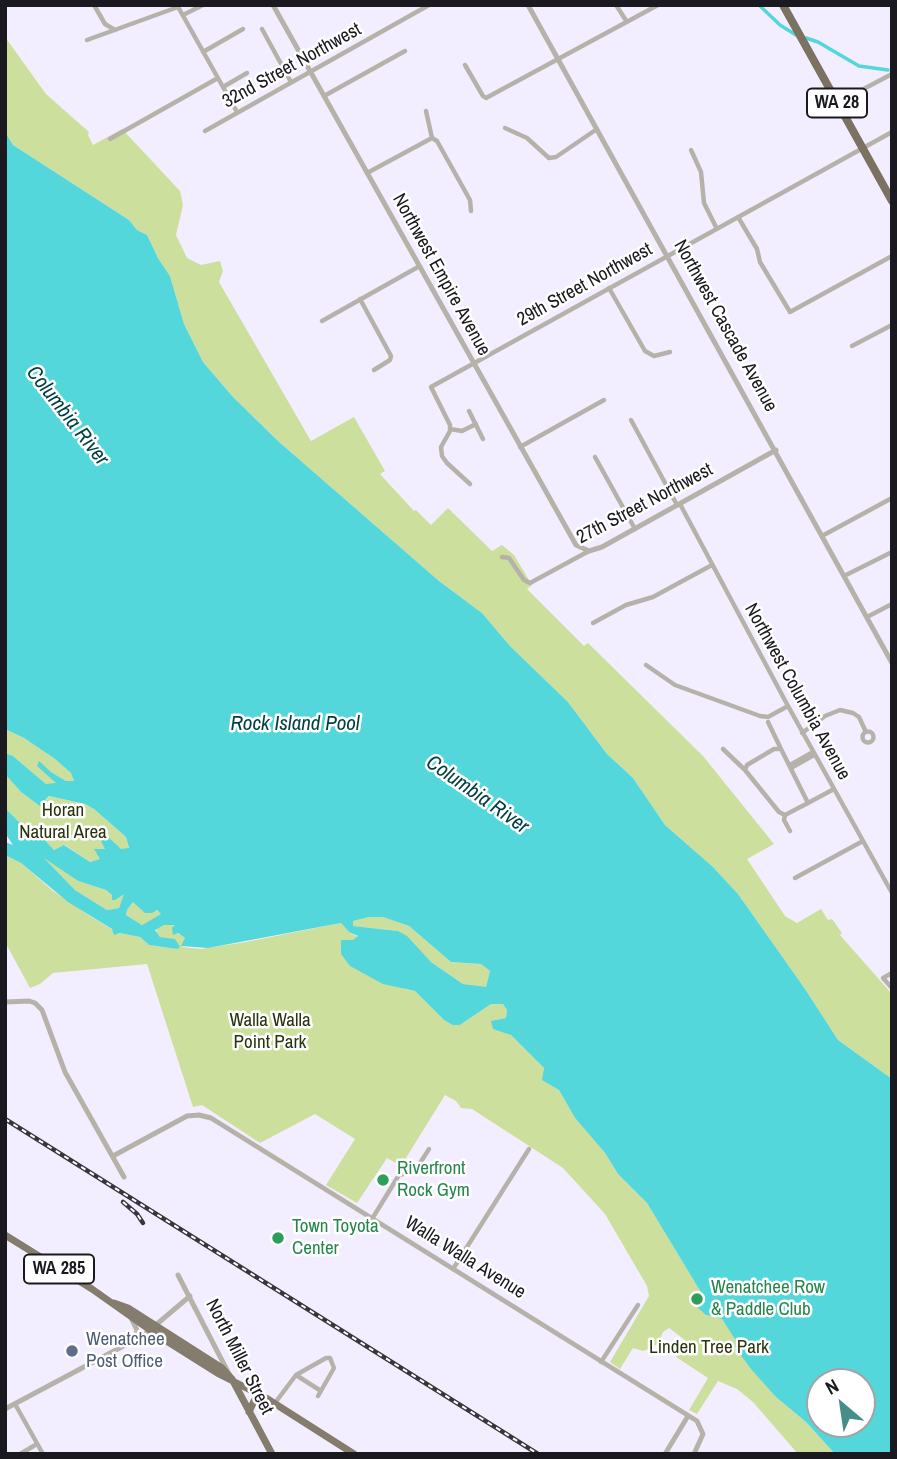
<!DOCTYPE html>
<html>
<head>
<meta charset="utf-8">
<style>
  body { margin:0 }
  #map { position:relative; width:897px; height:1459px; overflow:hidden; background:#f3eeff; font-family:"Archivo Narrow",sans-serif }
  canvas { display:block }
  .frame { position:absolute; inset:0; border:7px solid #1b1920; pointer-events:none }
  .north { position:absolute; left:806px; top:1368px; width:70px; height:70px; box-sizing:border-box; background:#fff; border:2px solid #a4a3a6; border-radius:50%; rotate:331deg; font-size:19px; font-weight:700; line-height:28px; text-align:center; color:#1b1920 }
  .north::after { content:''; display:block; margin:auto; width:24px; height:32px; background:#468e8a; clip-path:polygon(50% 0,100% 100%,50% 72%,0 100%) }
</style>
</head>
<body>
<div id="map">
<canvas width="897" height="1459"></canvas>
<div class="frame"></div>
<div class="north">N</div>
</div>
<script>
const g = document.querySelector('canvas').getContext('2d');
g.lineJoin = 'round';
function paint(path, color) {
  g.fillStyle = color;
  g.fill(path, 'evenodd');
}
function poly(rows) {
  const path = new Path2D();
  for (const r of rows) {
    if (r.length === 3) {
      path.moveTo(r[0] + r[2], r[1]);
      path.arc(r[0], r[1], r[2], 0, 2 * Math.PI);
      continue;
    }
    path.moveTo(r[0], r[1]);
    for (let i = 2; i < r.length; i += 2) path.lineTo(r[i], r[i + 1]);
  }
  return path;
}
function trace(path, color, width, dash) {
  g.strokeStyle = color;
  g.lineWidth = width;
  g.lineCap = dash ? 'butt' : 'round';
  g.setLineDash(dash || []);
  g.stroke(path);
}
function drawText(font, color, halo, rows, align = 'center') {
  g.font = font + ' "Archivo Narrow",sans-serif';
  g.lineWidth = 5;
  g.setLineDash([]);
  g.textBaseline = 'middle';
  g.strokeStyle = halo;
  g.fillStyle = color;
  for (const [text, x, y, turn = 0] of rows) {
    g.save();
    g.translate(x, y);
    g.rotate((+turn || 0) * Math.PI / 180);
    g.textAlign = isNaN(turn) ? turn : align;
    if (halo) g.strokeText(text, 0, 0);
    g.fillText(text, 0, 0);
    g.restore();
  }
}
paint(poly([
  [5,37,46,94,89,132,88,135,93,145,122,129,180,191,183,205,176,235,187,258,201,265,220,261,223,271,219,282,311,441,354,417,385,471,380,474,414,511,416,510,431,525,448,508,492,551,502,545,514,555,532,585,527,589,584,646,588,643,703,756,774,844,747,859,785,916,797,923,821,909,828,920,832,919,842,933,840,935,892,994,892,1079,838,1040,805,989,738,894,713,867,665,825,633,778,607,754,568,702,510,646,482,613,439,581,278,441,233,397,203,362,184,324,170,276,158,258,147,235,137,230,129,220,13,145,5,132],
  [5,729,24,738,55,759,71,773,74,781,66,781,51,772,56,784,46,784,13,756,5,753],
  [5,774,21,792,41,807,49,796,85,804,94,809,126,837,129,849,95,849,101,859,90,862,65,845,54,850,41,836,27,830,5,808],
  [5,855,21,863,53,891,90,916,118,933,140,937,149,945,177,949,173,939,160,937,157,933,156,928,164,925,175,925,177,933,185,938,182,947,201,949,246,942,341,923,349,932,358,937,353,941,341,941,404,989,415,991,444,1020,460,1025,491,1004,503,1004,507,1010,506,1018,492,1021,511,1035,544,1068,543,1080,559,1090,575,1118,605,1153,618,1174,647,1203,702,1294,706,1315,722,1319,776,1397,806,1422,835,1454,798,1454,753,1402,737,1389,718,1381,697,1414,689,1410,708,1378,676,1357,685,1340,669,1328,663,1332,659,1342,652,1348,643,1351,633,1348,620,1369,610,1362,649,1296,647,1286,605,1214,563,1168,472,1109,461,1108,456,1101,445,1095,401,1166,387,1158,357,1203,326,1185,355,1139,315,1114,260,1143,202,1105,193,1107,147,964,53,973,40,984,30,988,5,942],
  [41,855,78,881,106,890,112,895,125,893,119,908,107,910,75,890],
  [133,902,156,910,162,914,142,925,126,915,127,910],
  [369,917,383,917,409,926,451,962,481,964,490,971,486,988,463,984,431,962,398,931,353,926,353,921]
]), '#cddf9d');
paint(poly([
  [5,132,13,145,129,220,137,230,147,235,158,258,170,276,184,324,203,362,233,397,278,441,439,581,482,613,510,646,568,702,607,754,633,778,665,825,713,867,738,894,805,989,838,1040,892,1079,892,1454,835,1454,806,1422,776,1397,751,1369,735,1347,735,1339,722,1319,706,1315,698,1308,702,1294,647,1203,618,1174,605,1153,575,1118,559,1090,542,1080,544,1068,511,1035,493,1029,491,1021,506,1018,507,1010,503,1004,491,1004,460,1025,453,1025,444,1020,415,991,383,984,350,966,341,954,341,940,353,940,358,936,349,932,341,923,208,948,181,946,185,938,178,933,173,935,172,928,175,925,164,925,155,930,160,937,175,939,180,947,177,949,149,945,140,937,119,933,114,935,112,929,68,902,21,863,5,855,5,842,13,845,5,833,5,808,27,830,41,836,54,850,64,845,90,862,100,859,94,849,105,849,100,839,107,836,121,849,129,848,126,837,94,809,85,804,49,796,46,799,45,807,41,807,21,792,5,774,5,753,13,756,46,784,56,783,37,766,39,761,51,772,66,781,74,781,71,773,55,759,24,738,5,729],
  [44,858,78,881,106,890,112,895,112,900,115,900,124,894,119,908,107,910,75,890],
  [133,902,145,913,152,913,157,910,161,914,142,925,126,915,127,910],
  [369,917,383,917,409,926,451,962,481,964,490,971,486,987,463,984,431,962,407,936,398,931,353,926,353,921],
  [820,1382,862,1382,862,1424,820,1424]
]), '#53d7da');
trace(poly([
  [759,5,780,25,796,35],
  [806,38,818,42,859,66,888,70]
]), '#53d7da', 3.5);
trace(poly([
  [94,5,105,24,115,30],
  [177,5,237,112],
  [616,5,627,22],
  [183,15,203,5],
  [262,29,291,82],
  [87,40,178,7],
  [203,52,243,29],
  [465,65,483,96,486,98,658,5],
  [223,87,247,73],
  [324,96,405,51],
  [837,103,892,74],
  [426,111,432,138],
  [505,128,527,138,549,158,556,157,597,129],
  [205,131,429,5],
  [110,139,218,78],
  [691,150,701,172,704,203,717,229],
  [367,173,432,138,437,141,470,200,471,211],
  [738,217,757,249,760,262,790,312,892,256],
  [609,288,645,351,654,356,670,352],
  [360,299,391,356,390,360,374,370],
  [322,321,418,267],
  [852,346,892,325],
  [469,411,483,439],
  [631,420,677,505],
  [450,429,462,431,476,424],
  [520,447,604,400],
  [595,457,635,529],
  [470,484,447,463,442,456,441,447,450,431,450,425,431,387,892,132],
  [680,504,788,706,892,893],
  [822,536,892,498],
  [502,557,509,558,524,580,530,583,589,551],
  [844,576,892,552],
  [867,617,892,604],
  [593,623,626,605,653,597,712,565],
  [646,665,675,685,760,716,768,717,788,706],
  [768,722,781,749],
  [868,737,5.5],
  [802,733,825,716,840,710,853,713,859,717,866,732],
  [723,749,745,770],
  [790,765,813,752],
  [791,768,814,755],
  [808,803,781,749,774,749,747,765,745,770,779,812,785,815,808,803,834,789],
  [785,815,784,820,790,831],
  [795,878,863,841],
  [892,973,883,978,892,988],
  [372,1219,399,1175,415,1171,429,1149],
  [453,1269,529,1149],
  [601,1362,638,1305],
  [296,1375,321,1391],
  [275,1403,296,1375,326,1358,330,1358,334,1368,318,1396],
  [15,1404,43,1454],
  [20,1454,37,1444]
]), '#b6b2a9', 4.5);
trace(poly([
  [273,5,576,545,589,551,602,547,776,450],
  [528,5,892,663],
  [5,1002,29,1001,35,1003,42,1010,65,1072,124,1177],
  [113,1156,187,1116,199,1115,211,1118,697,1421,703,1434,694,1454],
  [178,1275,230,1376],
  [132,1320,137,1330,135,1340],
  [5,1409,144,1335,190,1296],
  [665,1454,688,1416]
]), '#b6b2a9', 5);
trace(poly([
  [5,1235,92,1289,157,1335,219,1374,266,1398,354,1454],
  [114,1303,128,1308,222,1368,232,1379,272,1454],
  [249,1412,254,1401,266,1398]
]), '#847c6d', 7);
trace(poly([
  [783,5,892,201]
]), '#7b7262', 8);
const rail = poly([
  [5,1119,538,1454],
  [123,1202,137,1214,143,1223]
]);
trace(rail, '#37353d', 4.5);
trace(rail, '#fff', 2, [5]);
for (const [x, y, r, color] of [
  [383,1180,7,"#2e9e5b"],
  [278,1238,7,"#2e9e5b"],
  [697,1299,7,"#2e9e5b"],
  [72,1351,7,"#5c6f8a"]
]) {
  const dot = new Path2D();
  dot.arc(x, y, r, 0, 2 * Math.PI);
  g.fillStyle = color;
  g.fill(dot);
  trace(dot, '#fff', 2.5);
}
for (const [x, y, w] of [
  [837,103,60],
  [59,1269,70]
]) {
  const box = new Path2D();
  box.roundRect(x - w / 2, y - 14.5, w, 29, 5);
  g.fillStyle = '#fff';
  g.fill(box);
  trace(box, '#1b1920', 2);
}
drawText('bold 18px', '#1b1920', null, [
  ["WA 28",837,103],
  ["WA 285",59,1269]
]);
drawText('19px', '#1b1920', '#fff', [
  ["32nd Street Northwest",292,66,-29],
  ["Northwest Empire Avenue",441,275,61],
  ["29th Street Northwest",585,285,-29],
  ["Northwest Cascade Avenue",725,326,61],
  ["27th Street Northwest",645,504,-28],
  ["Northwest Columbia Avenue",797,692,61],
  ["Walla Walla Avenue",465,1258,32],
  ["North Miller Street",239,1357,63]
]);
drawText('19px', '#2a330e', '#fff', [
  ["Horan",63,811],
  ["Natural Area",63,833],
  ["Walla Walla",270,1021],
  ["Point Park",270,1043],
  ["Linden Tree Park",709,1348]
]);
drawText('19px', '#27864d', '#fff', [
  ["Riverfront",397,1169],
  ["Rock Gym",397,1191],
  ["Town Toyota",292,1227],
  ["Center",292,1249],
  ["Wenatchee Row",711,1288],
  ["& Paddle Club",711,1310]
], 'left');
drawText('19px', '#4e5e75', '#fff', [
  ["Wenatchee",86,1340],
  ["Post Office",86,1362]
], 'left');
drawText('italic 21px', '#003f41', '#fff', [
  ["Columbia River",67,416,52],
  ["Rock Island Pool",295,724],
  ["Columbia River",477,795,35]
]);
</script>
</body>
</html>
